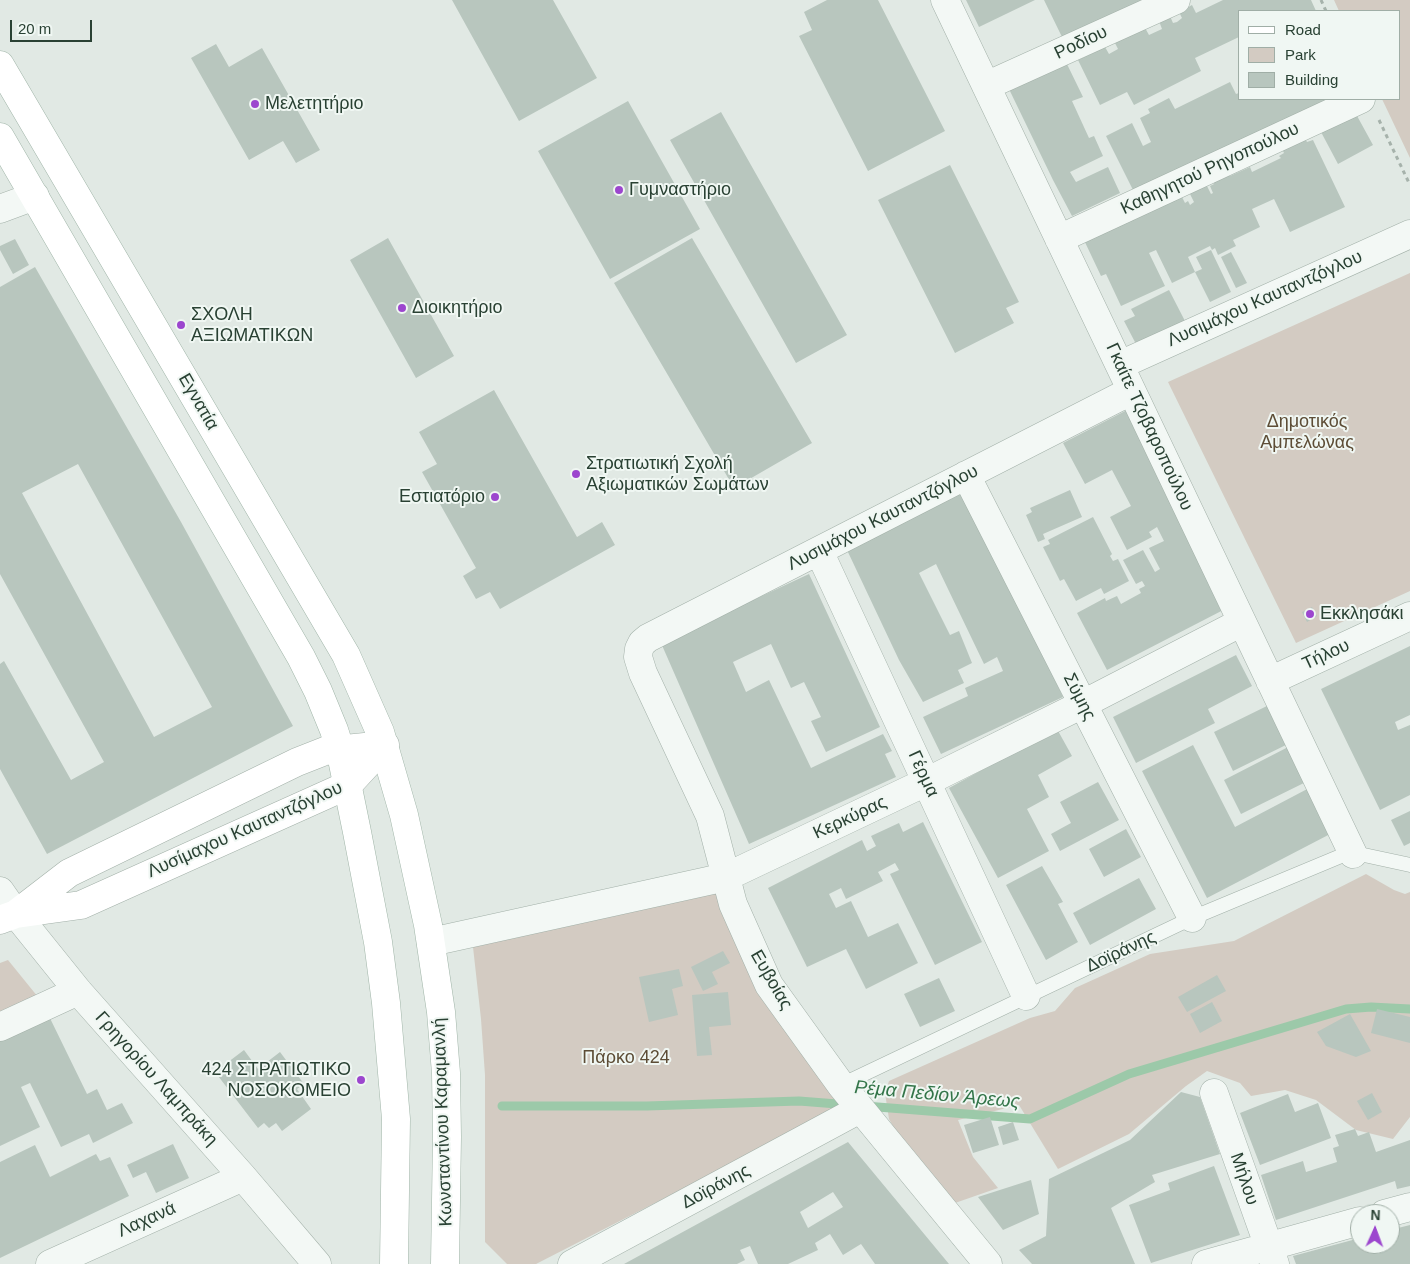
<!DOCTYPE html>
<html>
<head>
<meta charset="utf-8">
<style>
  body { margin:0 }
  #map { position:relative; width:1410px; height:1264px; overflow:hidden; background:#e1e9e4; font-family:Arial,sans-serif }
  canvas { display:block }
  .legend { position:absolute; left:1238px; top:10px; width:162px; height:90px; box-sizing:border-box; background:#f0f7f3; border:1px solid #a0aea6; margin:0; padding:6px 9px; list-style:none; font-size:15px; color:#294133 }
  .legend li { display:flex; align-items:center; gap:10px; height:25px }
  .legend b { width:25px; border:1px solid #a0aea6 }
  .north { position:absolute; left:1350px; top:1204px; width:50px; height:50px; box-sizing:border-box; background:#f0f7f3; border:1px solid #a0aea6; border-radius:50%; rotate:2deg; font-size:14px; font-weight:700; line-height:20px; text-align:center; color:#294133 }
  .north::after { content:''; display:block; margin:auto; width:18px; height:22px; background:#9c46ce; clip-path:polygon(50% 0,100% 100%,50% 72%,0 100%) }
  .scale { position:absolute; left:10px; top:20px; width:82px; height:22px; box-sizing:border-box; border:2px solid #294133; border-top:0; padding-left:6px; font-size:15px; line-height:18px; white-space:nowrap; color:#294133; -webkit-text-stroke:4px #f0f7f3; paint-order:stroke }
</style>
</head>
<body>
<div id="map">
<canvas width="1410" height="1264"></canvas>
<ul class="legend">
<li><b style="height:6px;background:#fff"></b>Road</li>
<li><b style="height:14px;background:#d3cbc2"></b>Park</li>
<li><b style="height:14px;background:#b8c6be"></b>Building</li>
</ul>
<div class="north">N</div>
<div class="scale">20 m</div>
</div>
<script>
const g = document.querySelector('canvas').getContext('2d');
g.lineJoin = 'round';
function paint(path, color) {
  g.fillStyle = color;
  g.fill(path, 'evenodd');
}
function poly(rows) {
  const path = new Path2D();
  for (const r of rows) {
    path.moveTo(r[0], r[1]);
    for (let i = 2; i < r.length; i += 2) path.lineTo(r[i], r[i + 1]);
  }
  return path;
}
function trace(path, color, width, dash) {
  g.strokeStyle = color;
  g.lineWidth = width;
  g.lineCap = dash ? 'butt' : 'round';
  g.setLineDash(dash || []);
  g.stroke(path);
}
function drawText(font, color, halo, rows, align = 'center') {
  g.font = font + ' Arial,sans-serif';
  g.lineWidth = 4;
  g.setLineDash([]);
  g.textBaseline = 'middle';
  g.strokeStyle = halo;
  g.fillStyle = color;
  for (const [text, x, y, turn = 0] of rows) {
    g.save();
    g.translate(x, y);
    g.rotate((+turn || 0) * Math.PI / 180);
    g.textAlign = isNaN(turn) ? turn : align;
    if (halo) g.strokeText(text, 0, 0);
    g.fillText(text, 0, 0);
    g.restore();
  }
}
paint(poly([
  [1334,0,1410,0,1410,158,1382,99,1399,99,1399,11,1339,11],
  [1410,273,1410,591,1296,643,1168,382],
  [1366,874,1394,890,1405,894,1410,892,1410,1117,1393,1139,1356,1130,1316,1100,1285,1090,1251,1096,1240,1083,1207,1071,1186,1086,1129,1134,1058,1169,1019,1105,958,1120,973,1157,998,1188,955,1203,895,1130,889,1119,885,1093,889,1081,1030,1018,1055,1011,1075,988,1150,954,1234,941],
  [717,892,844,1106,536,1264,507,1264,485,1242,485,1075,481,1019,473,947],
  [8,960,38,997,0,1015,0,963]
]), '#d3cbc2');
trace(poly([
  [502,1106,647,1106,799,1101,850,1105],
  [865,1106,1030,1119,1129,1074,1346,1009,1371,1007,1410,1009]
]), '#9cc9a9', 9);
paint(poly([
  [452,0,553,0,597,78,519,121],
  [827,0,878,0,945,131,868,171,799,36,812,30,804,12],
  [966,0,1035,0,979,27],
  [1044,0,1143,0,1062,37],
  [1223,0,1311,0,1316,11,1239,11,1239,37,1195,58,1201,71,1134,105,1127,92,1100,105,1078,60,1105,47,1109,54,1118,49,1114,41,1144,26,1149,35,1162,29,1159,21,1170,16,1173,23,1177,22,1182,18,1179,12,1192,5,1196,13],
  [216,44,229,67,262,48,320,150,296,163,283,141,249,160,191,58],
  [1065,60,1083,97,1072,101,1089,138,1094,136,1103,156,1070,172,1076,182,1108,167,1120,193,1072,216,1053,180,1008,87],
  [1230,82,1236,94,1239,93,1239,99,1331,99,1135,194,1106,136,1132,123,1143,146,1151,142,1140,118,1150,113,1148,109,1169,98,1175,109],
  [628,101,700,229,610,279,538,151],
  [721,112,847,335,796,363,670,140],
  [1356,114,1373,145,1338,164,1321,132],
  [1304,137,1307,142,1313,140,1345,207,1290,232,1274,199,1252,209,1260,227,1233,240,1236,246,1218,255,1215,248,1212,250,1210,246,1188,257,1195,272,1172,283,1156,250,1149,253,1165,286,1121,306,1106,274,1101,276,1083,238,1181,195,1185,203,1188,201,1190,205,1194,202,1189,192,1206,184,1211,194,1213,193,1210,186,1214,184,1211,179,1227,171,1230,176,1250,167,1252,172,1281,158,1279,156,1284,153,1281,147],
  [950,165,1019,302,1006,308,1014,323,955,353,878,200],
  [388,238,454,356,416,378,350,260],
  [692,238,812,443,734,488,614,283],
  [15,239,29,265,13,274,0,250,0,246],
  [1211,250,1231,292,1210,302,1195,272,1202,269,1196,257],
  [1231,252,1247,283,1236,288,1221,257],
  [35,267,181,522,293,726,47,854,0,769,0,664,4,661,71,780,104,762,0,574,0,287],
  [78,464,212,707,154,737,22,493],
  [1169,290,1185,321,1136,344,1124,321,1135,316,1131,309],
  [494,390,577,537,602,522,615,545,500,609,490,592,476,599,463,576,476,568,422,472,437,464,419,432],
  [1129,409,1231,606,1107,670,1077,613,1105,598,1106,601,1117,596,1121,604,1141,593,1139,589,1145,586,1142,581,1136,584,1123,560,1143,550,1155,572,1160,569,1149,548,1164,541,1157,527,1149,532,1152,537,1127,550,1110,517,1131,506,1112,470,1085,484,1063,443],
  [1070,490,1082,517,1043,534,1045,539,1038,542,1026,515,1032,512,1030,508],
  [965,491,1063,697,941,754,923,717,968,696,965,688,1003,671,997,657,984,664,936,564,919,573,950,635,959,631,972,663,958,670,964,683,923,702,899,660,847,550],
  [1093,517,1112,554,1110,556,1113,561,1118,559,1129,581,1104,594,1101,588,1076,601,1064,579,1060,581,1043,547,1050,544,1048,540],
  [809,574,880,727,826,752,811,721,821,717,804,682,791,688,771,644,733,662,746,692,769,680,811,768,883,734,892,751,885,754,896,777,749,844,661,643],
  [1312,607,1317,616,1307,622,1302,612],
  [1410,646,1410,715,1395,722,1398,730,1410,725,1410,795,1380,810,1321,689],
  [1236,655,1252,686,1208,709,1215,723,1136,763,1113,717],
  [1271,704,1290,743,1233,771,1214,732],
  [1057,729,1072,756,1038,775,1049,797,1027,809,1049,851,998,878,949,788],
  [1294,744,1312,779,1241,814,1224,780],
  [1193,745,1235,827,1311,787,1334,832,1207,898,1142,771],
  [1098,782,1119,820,1060,851,1051,834,1071,823,1060,802],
  [1410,811,1410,843,1404,846,1391,820],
  [923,822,982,942,935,965,890,874,899,870,895,863,878,872,883,881,846,899,841,888,829,894,836,908,851,901,868,937,898,923,918,963,866,989,846,949,807,967,768,888,862,840,867,851,876,846,871,836,899,823,903,832],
  [1126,829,1141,857,1104,877,1089,849],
  [1042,866,1063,902,1058,904,1078,942,1046,960,1006,885],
  [1139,878,1156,909,1090,945,1073,913],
  [723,951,730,963,712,972,718,984,703,991,691,967],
  [679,969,683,986,672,989,678,1015,649,1022,639,977],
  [1217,975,1226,991,1187,1012,1178,997],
  [939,978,955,1011,920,1027,904,994],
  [728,992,731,1025,709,1027,712,1055,697,1056,692,995],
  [1212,1002,1222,1021,1200,1033,1190,1014],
  [45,1008,87,1094,97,1089,107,1110,122,1103,133,1123,93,1143,89,1134,61,1147,30,1083,21,1087,40,1127,0,1146,0,1029],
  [1377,1009,1410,1017,1410,1043,1371,1033],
  [1350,1014,1371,1051,1356,1057,1326,1046,1317,1032],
  [244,1050,258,1069,280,1052,304,1084,297,1089,311,1109,282,1131,276,1123,269,1128,264,1123,258,1128,215,1072],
  [1181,1092,1200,1097,1220,1154,1152,1175,1155,1182,1111,1208,1135,1264,1032,1264,1019,1250,1046,1236,1049,1179,1130,1140],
  [1372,1093,1382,1112,1368,1120,1357,1101],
  [1288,1094,1295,1112,1318,1103,1331,1138,1260,1165,1240,1113],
  [990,1117,999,1145,973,1153,964,1125],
  [1013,1122,1019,1140,1003,1145,998,1127],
  [1355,1129,1358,1136,1369,1132,1376,1152,1410,1140,1410,1186,1397,1189,1395,1181,1276,1220,1261,1175,1303,1161,1306,1172,1337,1162,1333,1148,1339,1146,1335,1135],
  [848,1142,949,1264,875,1264,861,1244,843,1255,830,1234,815,1243,818,1250,788,1264,758,1264,750,1246,740,1250,745,1260,737,1264,624,1264],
  [833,1192,843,1207,808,1228,800,1212],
  [173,1144,189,1178,156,1193,146,1172,133,1178,127,1165],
  [35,1145,50,1177,96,1154,100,1161,110,1157,129,1196,0,1258,0,1162],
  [1214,1166,1240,1235,1151,1263,1129,1205,1170,1190,1168,1183],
  [1031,1180,1039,1214,1003,1230,978,1197],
  [1410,1225,1410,1264,1296,1264,1293,1256,1360,1238,1360,1244,1390,1244,1390,1230]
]), '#b8c6be');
const lane = poly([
  [841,1085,1192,918,1341,856,1353,854,1364,855,1410,865]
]);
const street = poly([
  [945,0,1353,854],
  [986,86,1176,0],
  [0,209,35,196],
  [1059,239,1361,99],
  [1120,365,1410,234],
  [966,475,1192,918],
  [819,551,1026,996],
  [1270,681,1410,616],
  [0,891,16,914,78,991,243,1177,317,1264],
  [431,942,726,877,926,782,1083,704,1242,622],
  [0,1027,78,991],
  [1214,1093,1275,1264],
  [1384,1214,1410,1207],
  [50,1264,243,1177],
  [572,1264,860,1109],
  [988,1264,841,1085,769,985,733,904,710,816,643,673,638,657,639,649,642,643,648,638,1131,391],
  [1206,1264,1360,1221]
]);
const secondary = poly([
  [17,913,69,873,297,762,325,751,385,745],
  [0,920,16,914,81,905,348,785,385,745]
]);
const primary = poly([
  [0,65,346,655,380,732,404,815,428,925,441,1012,446,1073,447,1137,445,1264],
  [0,137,301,657,318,691,334,730,340,749,357,832,378,942,386,1003,396,1119,394,1264]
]);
trace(lane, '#a2b0a8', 15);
trace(street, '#a2b0a8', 29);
trace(secondary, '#a2b0a8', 29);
trace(primary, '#a0b5a8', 29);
trace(poly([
  [1321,0,1326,11],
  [1379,120,1410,185]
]), '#a6b2ab', 3, [4, 4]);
trace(lane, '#f3f8f5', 14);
trace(street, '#f3f8f5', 28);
trace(secondary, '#fff', 28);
trace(primary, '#fff', 28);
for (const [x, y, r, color] of [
  [255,104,5,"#9c46ce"],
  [619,190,5,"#9c46ce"],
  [402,308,5,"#9c46ce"],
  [181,325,5,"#9c46ce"],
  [576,474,5,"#9c46ce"],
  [495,497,5,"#9c46ce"],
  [1310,614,5,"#9c46ce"],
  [361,1080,5,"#9c46ce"]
]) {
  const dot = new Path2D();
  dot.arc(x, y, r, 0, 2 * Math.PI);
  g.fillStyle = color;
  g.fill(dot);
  trace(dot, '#f0f7f3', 2);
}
drawText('18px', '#294133', '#f0f7f3', [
  ["Ροδίου",1081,43,-25],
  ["Καθηγητού Ρηγοπούλου",1210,169,-25],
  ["Λυσιμάχου Καυταντζόγλου",1265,299,-24],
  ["Εγνατία",198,402,60],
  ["Γκαίτε Τζοβαροπούλου",1149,427,65],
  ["Λυσιμάχου Καυταντζόγλου",883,518,-27],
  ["Τήλου",1326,655,-25],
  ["Σύμης",1079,697,63],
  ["Γέρμα",923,774,65],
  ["Κερκύρας",850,818,-25],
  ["Λυσίμαχου Καυταντζόγλου",245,830,-24],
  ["Δοϊράνης",1121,952,-25],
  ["Ευβοίας",771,980,60],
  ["Γρηγορίου Λαμπράκη",156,1079,48],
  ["Κωνσταντίνου Καραμανλή",443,1122,-92],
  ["Μήλου",1244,1179,71],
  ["Δοϊράνης",716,1187,-28],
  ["Λαχανά",147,1220,-24]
]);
drawText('18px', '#294133', '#f0f7f3', [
  ["Μελετητήριο",265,104],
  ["Γυμναστήριο",629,190],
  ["Διοικητήριο",412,308],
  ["ΣΧΟΛΗ",191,315],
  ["ΑΞΙΩΜΑΤΙΚΩΝ",191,336],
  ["Στρατιωτική Σχολή",586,464],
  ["Αξιωματικών Σωμάτων",586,485],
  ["Εστιατόριο",485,497,"right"],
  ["Εκκλησάκι",1320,614],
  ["424 ΣΤΡΑΤΙΩΤΙΚΟ",351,1070,"right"],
  ["ΝΟΣΟΚΟΜΕΙΟ",351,1091,"right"]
], 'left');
drawText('18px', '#5d4d36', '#f0f7f3', [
  ["Δημοτικός",1307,422],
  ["Αμπελώνας",1307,443],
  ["Πάρκο 424",626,1058]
]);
drawText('italic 19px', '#337549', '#f0f7f3', [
  ["Ρέμα Πεδίον Άρεως",937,1095,5]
]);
</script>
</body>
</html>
